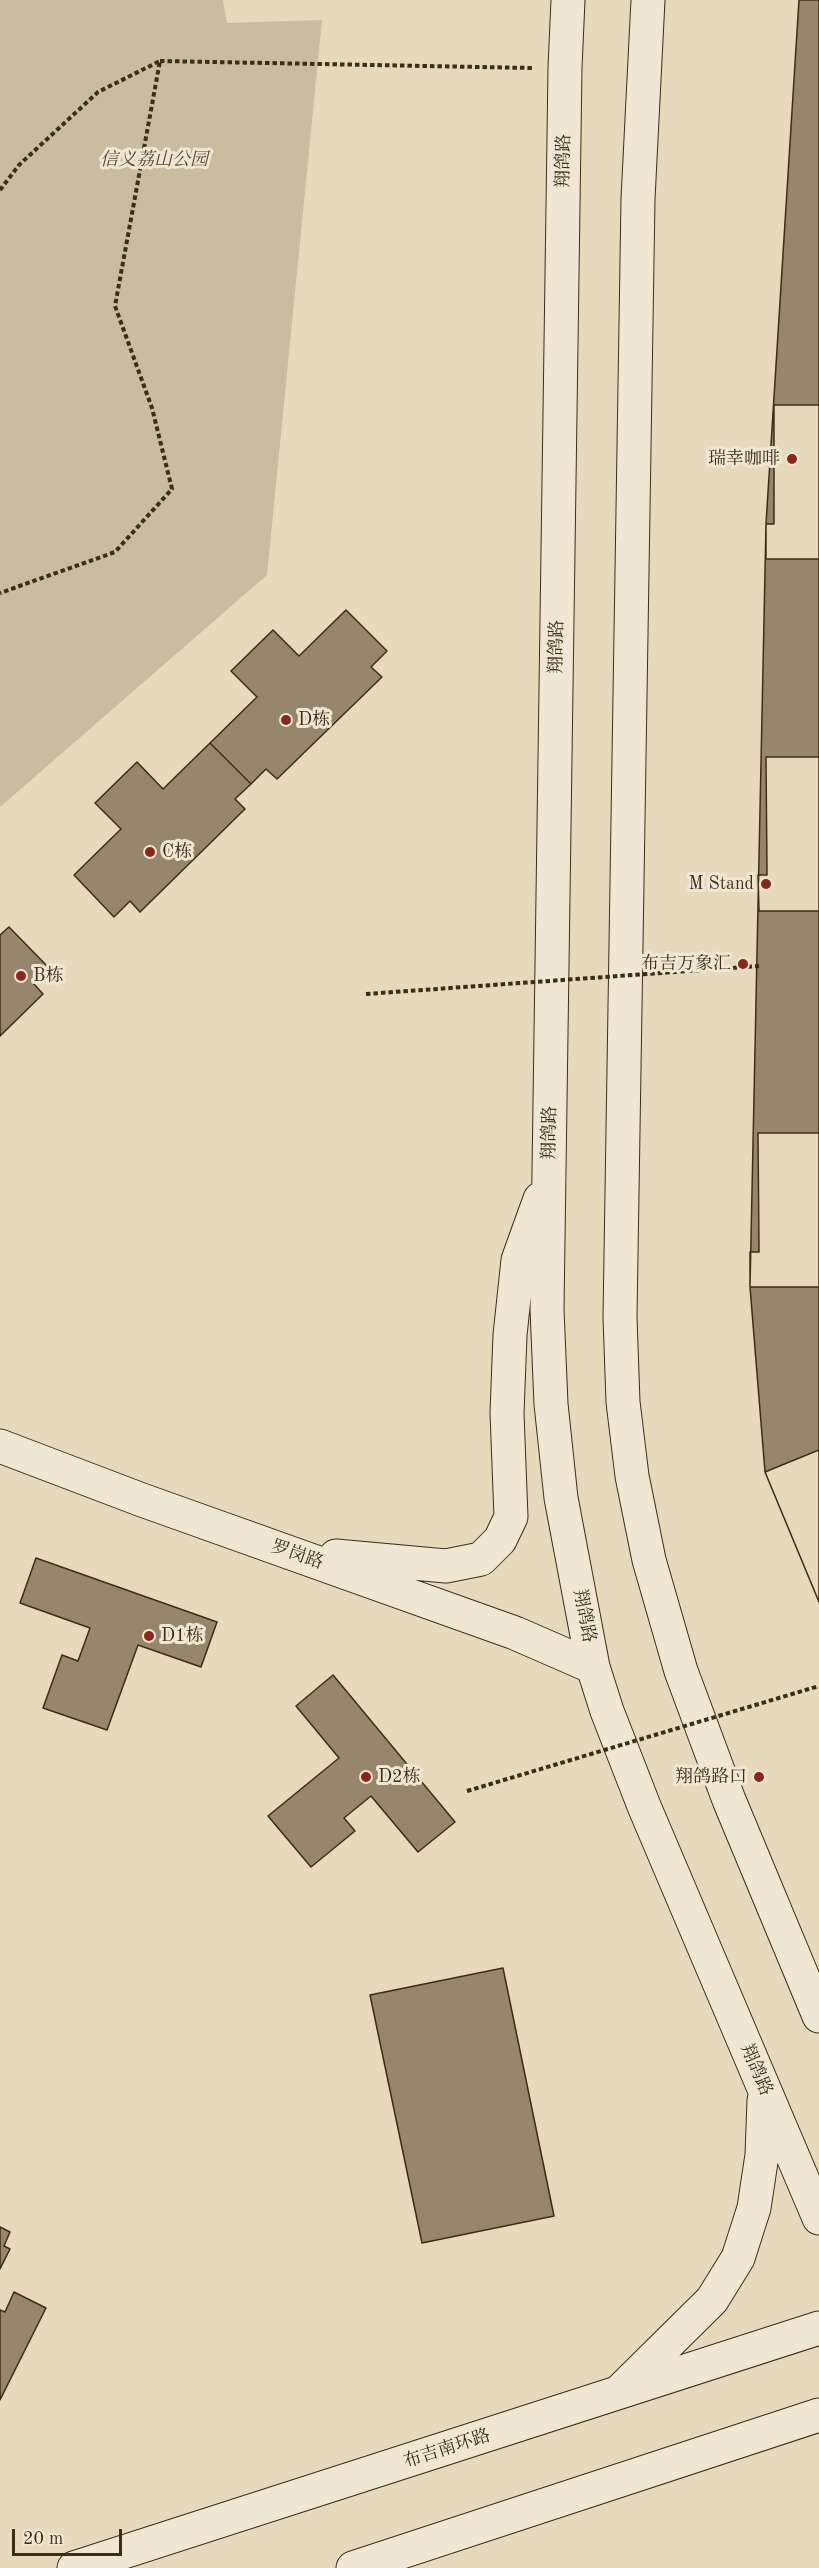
<!DOCTYPE html>
<html>
<head>
<meta charset="utf-8">
<style>
  body { margin:0 }
  #map { position:relative; width:819px; height:2568px; overflow:hidden; background:#e7d9bc; font-family:"Old Standard TT",serif }
  canvas { display:block }
  .scale { position:absolute; left:12px; top:2529px; width:110px; height:27px; box-sizing:border-box; border:3px solid #3f2c16; border-top:0; padding-left:8px; font-size:18px; line-height:21px; white-space:nowrap; color:#3f2c16; -webkit-text-stroke:4px #efe6d3; paint-order:stroke }
</style>
</head>
<body>
<div id="map">
<canvas width="819" height="2568"></canvas>
<div class="scale">20 m</div>
</div>
<script>
const g = document.querySelector('canvas').getContext('2d');
g.lineJoin = 'round';
function paint(path, color) {
  g.fillStyle = color;
  g.fill(path, 'evenodd');
}
function poly(rows) {
  const path = new Path2D();
  for (const r of rows) {
    path.moveTo(r[0], r[1]);
    for (let i = 2; i < r.length; i += 2) path.lineTo(r[i], r[i + 1]);
  }
  return path;
}
function trace(path, color, width, dash) {
  g.strokeStyle = color;
  g.lineWidth = width;
  g.lineCap = dash ? 'butt' : 'round';
  g.setLineDash(dash || []);
  g.stroke(path);
}
function drawText(font, color, halo, rows, align = 'center') {
  g.font = font + ' "Old Standard TT","Noto Serif SC",serif';
  g.lineWidth = 6;
  g.setLineDash([]);
  g.textBaseline = 'middle';
  g.strokeStyle = halo;
  g.fillStyle = color;
  for (const [text, x, y, turn = 0] of rows) {
    g.save();
    g.translate(x, y);
    g.rotate((+turn || 0) * Math.PI / 180);
    g.textAlign = isNaN(turn) ? turn : align;
    if (halo) g.strokeText(text, 0, 0);
    g.fillText(text, 0, 0);
    g.restore();
  }
}
paint(poly([
  [0,0,223,0,227,23,322,20,267,575,0,807]
]), '#cabca0');
const building = poly([
  [799,0,819,0,819,1602,765,1472,750,1287,766,524,799,0],
  [774,405,819,405,819,559,766,559,766,524,774,524,774,405],
  [346,610,387,651,371,667,382,677,277,779,266,769,251,784,210,743,257,697,231,671,273,630,299,656,346,610],
  [210,743,251,784,235,799,245,809,140,912,130,901,114,917,74,875,121,829,95,803,137,762,163,789,210,743],
  [766,757,819,757,819,911,759,911,758,875,767,875,766,757],
  [9,927,49,968,33,983,43,994,0,1036,0,935,9,927],
  [758,1133,819,1133,819,1287,750,1287,750,1252,759,1252,758,1133],
  [819,1450,819,1602,765,1472,819,1450],
  [36,1558,217,1622,201,1667,138,1645,107,1730,43,1708,62,1655,78,1661,90,1628,20,1603,36,1558],
  [333,1675,455,1822,418,1852,371,1796,344,1818,355,1831,311,1867,268,1816,339,1758,296,1706,333,1675],
  [503,1968,554,2216,422,2243,370,1995,503,1968],
  [0,2227,10,2232,4,2246,10,2249,0,2269,0,2227],
  [14,2292,46,2308,0,2400,0,2310,5,2312,14,2292]
]);
paint(building, '#96866c');
trace(building, '#3f2c16', 1.5);
const secondary = poly([
  [568,0,565,68,547,1309,551,1404,561,1498,593,1667,607,1711,644,1806,819,2218],
  [648,0,638,199,620,1317,623,1402,632,1476,649,1560,681,1671,729,1800,819,2016],
  [0,1446,142,1500,515,1633,593,1667],
  [336,1556,446,1566,481,1559,500,1540,511,1517,507,1413,510,1335,518,1260,540,1199],
  [621,2390,712,2300,738,2258,754,2208,762,2155,764,2100],
  [74,2568,819,2328],
  [353,2568,819,2415]
]);
trace(secondary, '#3f2c16', 35);
trace(poly([
  [160,61,532,68],
  [0,190,19,165,98,92,160,61,115,306,152,408,172,489,115,552,0,593]
]), '#3f2c16', 4, [4.5, 3]);
trace(secondary, '#efe6d3', 33);
trace(poly([
  [366,994,759,966],
  [467,1791,819,1686]
]), '#3f2c16', 4, [4.5, 3]);
for (const [x, y, r, color] of [
  [792,459,6,"#8f2418"],
  [286,720,6,"#8f2418"],
  [150,852,6,"#8f2418"],
  [766,884,6,"#8f2418"],
  [743,964,6,"#8f2418"],
  [21,976,6,"#8f2418"],
  [149,1636,6,"#8f2418"],
  [366,1777,6,"#8f2418"],
  [759,1777,6,"#8f2418"]
]) {
  const dot = new Path2D();
  dot.arc(x, y, r, 0, 2 * Math.PI);
  g.fillStyle = color;
  g.fill(dot);
  trace(dot, '#efe6d3', 2);
}
drawText('italic 18px', '#5b4932', '#efe6d3', [
  ["信义荔山公园",154,160]
]);
drawText('18px', '#3f2c16', '#efe6d3', [
  ["翔鸽路",564,161,-89],
  ["翔鸽路",557,647,-89],
  ["翔鸽路",550,1133,-89],
  ["罗岗路",297,1555,19],
  ["翔鸽路",584,1616,79],
  ["翔鸽路",756,2070,67],
  ["布吉南环路",447,2449,-18]
]);
drawText('18px', '#3f2c16', '#efe6d3', [
  ["瑞幸咖啡",780,459,"right"],
  ["D栋",298,720],
  ["C栋",162,852],
  ["M Stand",754,884,"right"],
  ["布吉万象汇",731,964,"right"],
  ["B栋",33,976],
  ["D1栋",161,1636],
  ["D2栋",378,1777],
  ["翔鸽路口",747,1777,"right"]
], 'left');
</script>
</body>
</html>
